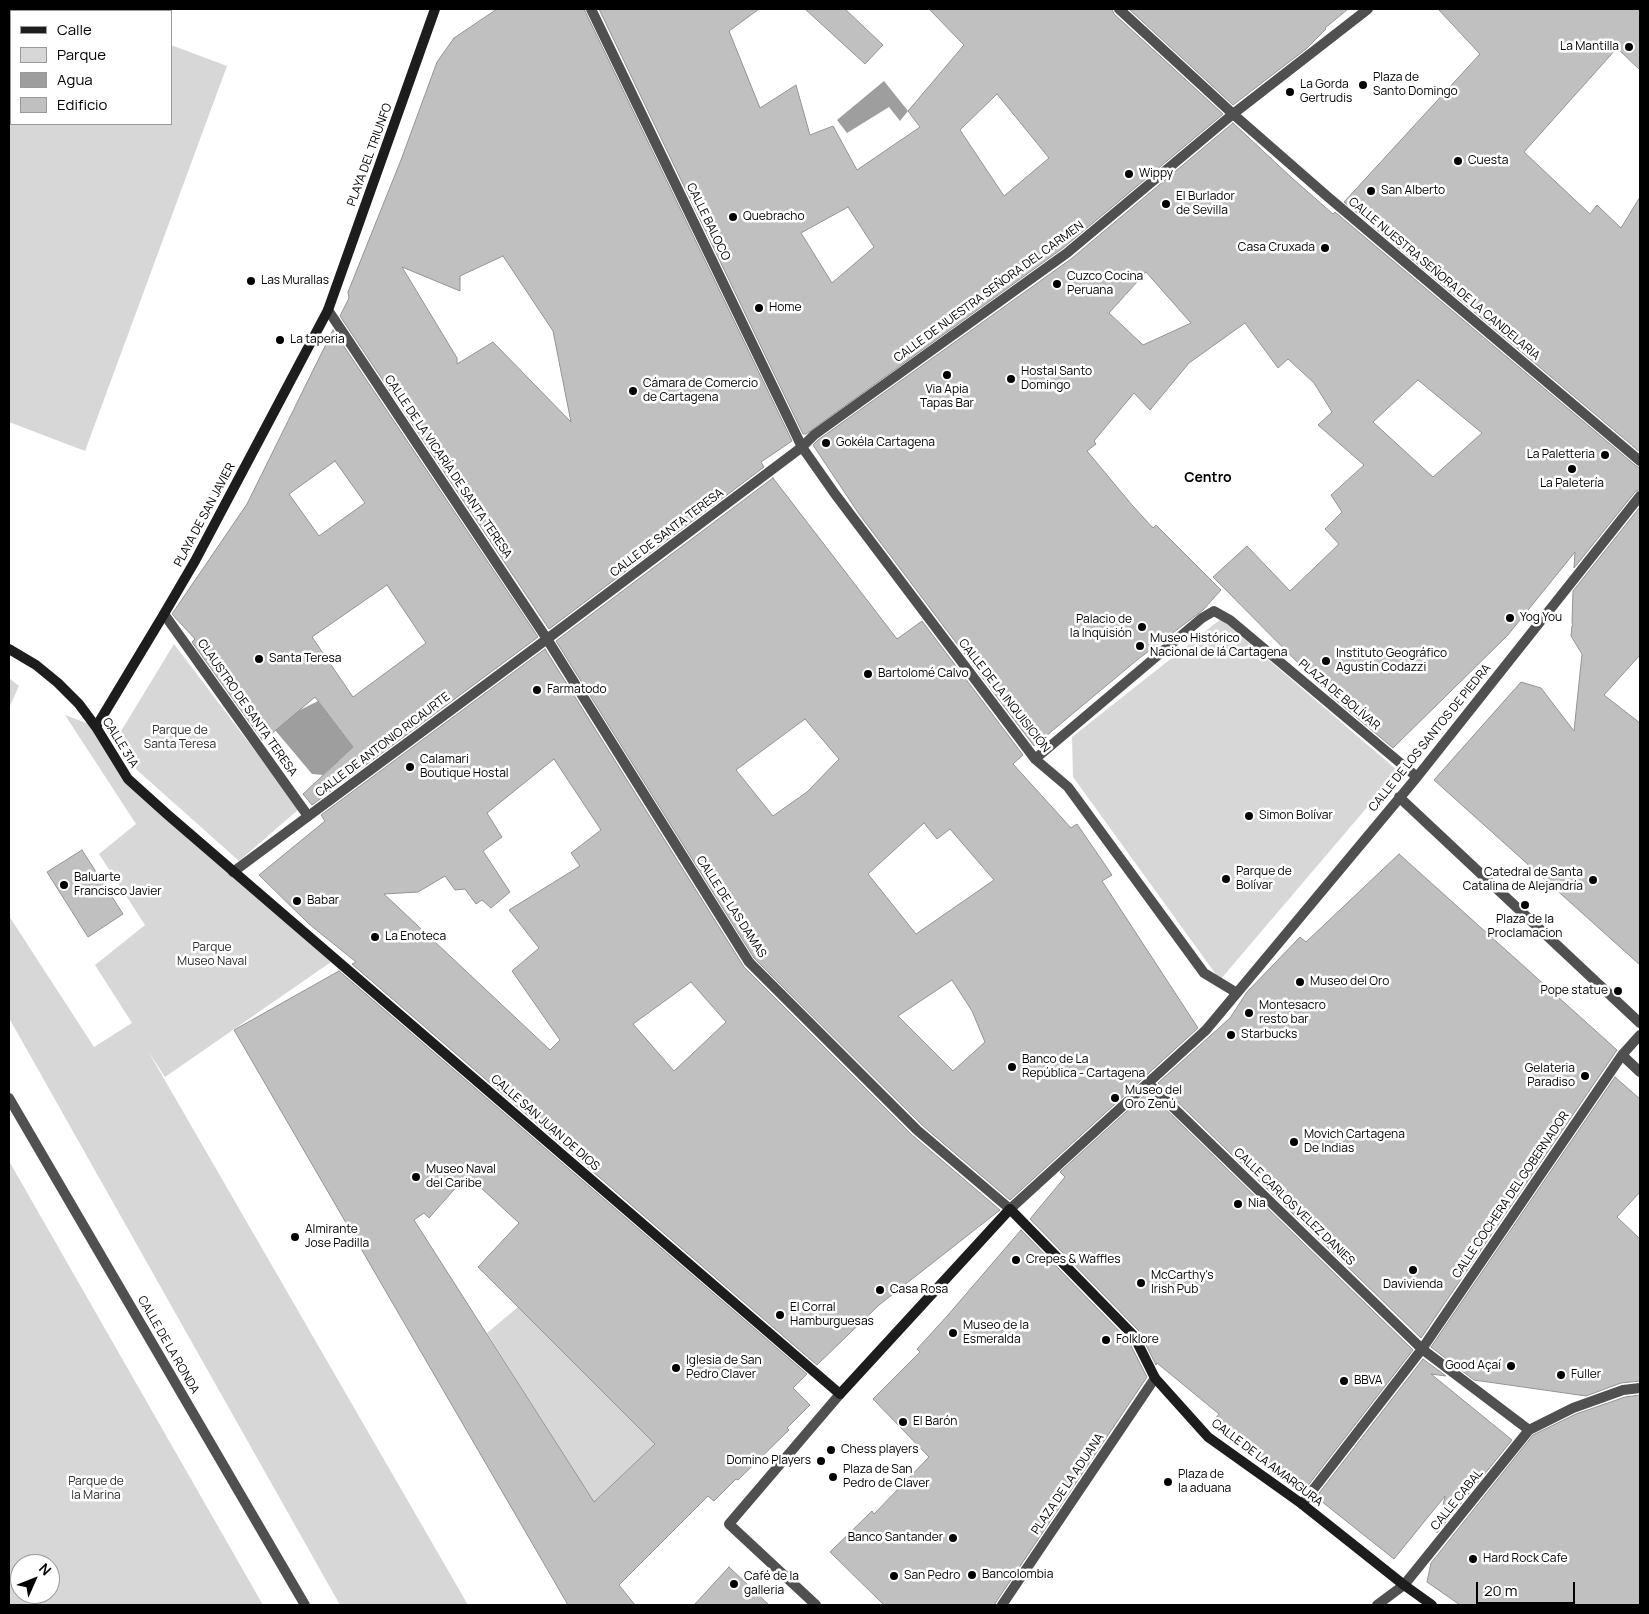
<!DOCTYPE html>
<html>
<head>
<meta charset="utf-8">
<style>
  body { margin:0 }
  #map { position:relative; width:1649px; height:1614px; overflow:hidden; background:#fff; font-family:Manrope,sans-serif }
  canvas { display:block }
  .frame { position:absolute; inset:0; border:10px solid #000; pointer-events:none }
  .legend { position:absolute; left:10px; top:10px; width:162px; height:115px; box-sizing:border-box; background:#fff; border:1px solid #999; margin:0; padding:6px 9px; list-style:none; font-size:15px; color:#000 }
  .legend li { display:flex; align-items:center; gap:10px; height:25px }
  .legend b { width:25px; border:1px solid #999 }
  .north { position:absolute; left:10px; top:1554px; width:50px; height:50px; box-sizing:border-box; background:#fff; border:1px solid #999; border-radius:50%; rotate:46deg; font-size:14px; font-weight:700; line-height:20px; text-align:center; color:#000 }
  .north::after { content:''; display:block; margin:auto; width:18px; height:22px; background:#000; clip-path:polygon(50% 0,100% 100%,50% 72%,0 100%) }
  .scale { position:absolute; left:1476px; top:1582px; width:99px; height:22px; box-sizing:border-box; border:2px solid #000; border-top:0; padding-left:6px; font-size:15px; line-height:18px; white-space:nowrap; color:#000; -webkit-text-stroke:4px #fff; paint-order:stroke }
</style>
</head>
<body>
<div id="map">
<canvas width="1649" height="1614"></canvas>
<div class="frame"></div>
<ul class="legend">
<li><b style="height:6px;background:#1d1d1d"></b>Calle</li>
<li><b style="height:14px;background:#d7d7d7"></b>Parque</li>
<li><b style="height:14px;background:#9e9e9e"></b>Agua</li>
<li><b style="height:14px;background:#c0c0c0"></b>Edificio</li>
</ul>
<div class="north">N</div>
<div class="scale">20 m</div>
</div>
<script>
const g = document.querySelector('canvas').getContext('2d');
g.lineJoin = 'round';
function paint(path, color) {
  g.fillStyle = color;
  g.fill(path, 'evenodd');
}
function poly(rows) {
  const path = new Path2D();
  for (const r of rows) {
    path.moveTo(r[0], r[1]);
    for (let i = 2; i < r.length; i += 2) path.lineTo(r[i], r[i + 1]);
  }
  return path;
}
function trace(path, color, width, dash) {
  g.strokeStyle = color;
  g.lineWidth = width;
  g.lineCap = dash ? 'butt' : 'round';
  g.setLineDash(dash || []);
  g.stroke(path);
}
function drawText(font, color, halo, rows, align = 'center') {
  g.font = font + ' Manrope,sans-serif';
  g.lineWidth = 5;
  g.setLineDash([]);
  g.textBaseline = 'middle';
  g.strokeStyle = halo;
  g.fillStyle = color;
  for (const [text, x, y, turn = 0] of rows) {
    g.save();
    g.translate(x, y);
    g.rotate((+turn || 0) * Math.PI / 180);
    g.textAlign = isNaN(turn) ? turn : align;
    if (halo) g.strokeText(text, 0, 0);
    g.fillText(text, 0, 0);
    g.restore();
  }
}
paint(poly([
  [171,45,227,66,85,451,9,422,9,104,11,97,11,124,171,124],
  [1221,619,1398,771,1220,980,1073,777,1072,737],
  [174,644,299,809,239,861,137,770,118,736],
  [9,678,19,686,9,708],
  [65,715,95,726,126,781,331,962,165,1077,148,1051,468,1605,340,1605,9,1018,9,916,94,1047,132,1023,95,965,145,925,99,854,136,824],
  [9,1161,263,1605,9,1605],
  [20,1564,50,1564,50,1594,20,1594],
  [518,1307,655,1444,594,1502,487,1333]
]), '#d7d7d7');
paint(poly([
  [884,81,908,111,900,121,889,107,847,133,837,120],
  [318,701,353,747,323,775,312,774,275,730,298,711]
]), '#9e9e9e');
const building = poly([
  [497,9,584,9,792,441,761,462,764,467,549,629,340,316,349,298,348,292,401,160,437,62,454,38,497,9],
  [503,256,553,331,571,422,493,342,457,364,457,358,402,267,460,291,460,276,503,256],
  [599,9,759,9,729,31,760,108,796,85,810,135,833,126,857,170,920,127,908,111,964,45,929,9,1112,9,1114,14,1223,114,1063,248,806,434,803,434,599,9],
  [997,94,1049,158,1004,196,960,130,997,94],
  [848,207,874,247,832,283,801,233,848,207],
  [805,9,845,9,883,45,865,64,805,9],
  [1129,9,1348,9,1325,28,1326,29,1306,49,1233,105,1129,9],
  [1438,9,1640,9,1640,70,1617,48,1524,152,1590,214,1597,205,1621,228,1640,197,1640,452,1344,202,1480,54,1438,9],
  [1233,123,1292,178,1333,214,1335,212,1636,466,1640,468,1640,489,1635,492,1574,568,1575,552,1507,636,1393,748,1330,695,1213,577,1247,546,1290,591,1339,544,1325,529,1342,512,1331,495,1364,465,1318,425,1332,412,1314,383,1288,359,1278,368,1245,323,1189,363,1150,410,1134,393,1094,441,1096,444,1087,451,1132,505,1153,528,1156,525,1221,590,1203,610,1137,660,1034,746,859,514,813,445,818,440,1071,259,1233,123],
  [1146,272,1191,323,1143,345,1109,313,1146,272],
  [1418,380,1482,433,1433,477,1373,422,1418,380],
  [333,330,538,637,312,805,303,794,353,747,315,697,263,741,192,642,195,639,172,614,247,504,333,330],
  [335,461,365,503,319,536,289,494,335,461],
  [387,585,426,643,353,697,312,637,387,585],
  [773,478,897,639,922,621,1023,755,1013,764,1071,828,1077,824,1112,875,1102,881,1198,1028,1010,1200,922,1125,754,958,556,641,773,478],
  [805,719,839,759,807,792,773,816,736,770,805,719],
  [924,823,937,839,950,829,994,880,916,934,868,874,924,823],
  [952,980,972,1011,985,1042,953,1071,898,1016,952,980],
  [1640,507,1640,655,1604,695,1640,723,1640,965,1434,780,1521,682,1541,688,1574,731,1582,654,1571,636,1572,626,1573,625,1572,623,1573,591,1640,507],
  [545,649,744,967,912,1135,1000,1210,879,1305,817,1365,352,964,356,962,309,924,259,875,325,821,321,815,545,649],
  [554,759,601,830,571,853,580,866,509,910,539,948,512,971,560,1040,550,1050,384,894,418,892,445,876,455,890,465,889,476,904,482,900,491,908,510,892,483,851,502,837,487,813,554,759],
  [691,982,726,1022,674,1071,633,1024,691,982],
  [82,850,123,914,88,937,47,872,82,850],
  [1399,854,1617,1050,1421,1338,1158,1083,1230,1018,1247,992,1300,937,1306,942,1399,854],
  [339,971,807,1374,793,1388,810,1405,787,1428,789,1430,738,1480,736,1479,714,1501,708,1496,619,1585,635,1605,568,1605,234,1030,339,971],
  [467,1175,519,1223,478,1267,655,1444,594,1502,414,1220,424,1213,429,1218,467,1175],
  [1615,1077,1640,1099,1640,1192,1617,1217,1640,1239,1640,1381,1621,1383,1586,1396,1474,1380,1431,1347,1615,1077],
  [1148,1092,1413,1350,1306,1488,1304,1487,1302,1489,1215,1419,1219,1414,1157,1363,1156,1365,1139,1331,1030,1219,1065,1177,1060,1172,1148,1092],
  [1021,1230,1128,1340,1147,1377,994,1605,884,1605,830,1552,872,1511,874,1514,929,1457,873,1399,920,1352,917,1349,948,1315,1021,1230],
  [1423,1359,1446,1376,1431,1374,1512,1440,1437,1533,1445,1496,1394,1559,1316,1497,1423,1359],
  [1640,1395,1640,1605,1460,1605,1427,1582,1431,1563,1533,1435,1576,1414,1625,1397,1640,1395],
  [729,1567,769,1605,694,1605,729,1567]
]);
paint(building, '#c0c0c0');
trace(building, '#949494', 1);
trace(poly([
  [164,614,308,816],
  [9,1098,305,1605]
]), '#505050', 10);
trace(poly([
  [591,9,802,447,835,494,1035,759,1068,787,1204,973,1237,993],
  [1119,9,1233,114,1328,197,1640,461],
  [328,310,547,639,749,962,917,1130,1010,1209,1206,1030,1417,777,1640,496],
  [1035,759,1202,618,1214,611,1230,620,1417,777],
  [1399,797,1640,1023],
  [233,872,547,639,802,447,814,435,1067,253,1233,114,1368,9],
  [1622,1055,1640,1072],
  [1149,1084,1422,1349,1529,1430],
  [1302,1504,1422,1349,1622,1055,1640,1035],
  [816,1605,729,1524,840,1394],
  [1002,1605,1155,1378],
  [1377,1605,1404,1585,1529,1430,1573,1408,1623,1390,1640,1388]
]), '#505050', 10);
trace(poly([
  [9,649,36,665,58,683,79,704,96,727,128,779,168,815,840,1394,1010,1209,1134,1336,1155,1378,1208,1437,1302,1504,1404,1585,1432,1605],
  [96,727,164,614,195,561,328,310,435,9]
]), '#1d1d1d', 10);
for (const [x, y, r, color] of [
  [1629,47,5,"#000"],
  [1363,85,5,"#000"],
  [1290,92,5,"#000"],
  [1458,161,5,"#000"],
  [1129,174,5,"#000"],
  [1371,191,5,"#000"],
  [1166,204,5,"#000"],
  [733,217,5,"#000"],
  [1325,248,5,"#000"],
  [251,281,5,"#000"],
  [1057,284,5,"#000"],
  [759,308,5,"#000"],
  [280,340,5,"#000"],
  [947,375,5,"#000"],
  [1011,379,5,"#000"],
  [633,391,5,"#000"],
  [826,443,5,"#000"],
  [1605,455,5,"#000"],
  [1572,469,5,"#000"],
  [1510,618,5,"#000"],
  [1142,627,5,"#000"],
  [1140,646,5,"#000"],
  [259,659,5,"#000"],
  [1326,661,5,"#000"],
  [868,674,5,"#000"],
  [537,690,5,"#000"],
  [410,767,5,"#000"],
  [1249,816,5,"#000"],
  [1226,879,5,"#000"],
  [1593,880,5,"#000"],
  [64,885,5,"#000"],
  [297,901,5,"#000"],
  [1525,905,5,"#000"],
  [375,937,5,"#000"],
  [1300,982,5,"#000"],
  [1618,991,5,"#000"],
  [1249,1013,5,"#000"],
  [1231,1035,5,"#000"],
  [1012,1067,5,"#000"],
  [1585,1076,5,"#000"],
  [1115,1098,5,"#000"],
  [1294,1142,5,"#000"],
  [416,1177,5,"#000"],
  [1238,1204,5,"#000"],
  [295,1237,5,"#000"],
  [1016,1260,5,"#000"],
  [1413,1270,5,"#000"],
  [1141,1283,5,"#000"],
  [880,1290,5,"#000"],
  [780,1315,5,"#000"],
  [953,1333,5,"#000"],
  [1106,1340,5,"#000"],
  [1511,1366,5,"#000"],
  [676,1368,5,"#000"],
  [1561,1375,5,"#000"],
  [1344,1381,5,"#000"],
  [903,1422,5,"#000"],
  [831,1450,5,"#000"],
  [821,1461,5,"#000"],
  [833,1477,5,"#000"],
  [1168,1482,5,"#000"],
  [953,1538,5,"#000"],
  [1473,1559,5,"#000"],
  [972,1575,5,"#000"],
  [894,1576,5,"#000"],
  [734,1584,5,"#000"]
]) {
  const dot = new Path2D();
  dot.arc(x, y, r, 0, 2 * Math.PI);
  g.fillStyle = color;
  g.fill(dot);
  trace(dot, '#fff', 2);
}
drawText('12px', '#000', '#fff', [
  ["La Mantilla",1619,47,"right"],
  ["Plaza de",1373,78],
  ["Santo Domingo",1373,92],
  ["La Gorda",1300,85],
  ["Gertrudis",1300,99],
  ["Cuesta",1468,161],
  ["Wippy",1139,174],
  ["San Alberto",1381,191],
  ["El Burlador",1176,197],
  ["de Sevilla",1176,211],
  ["Quebracho",743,217],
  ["Casa Cruxada",1315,248,"right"],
  ["Cuzco Cocina",1067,277],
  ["Peruana",1067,291],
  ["Las Murallas",261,281],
  ["Home",769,308],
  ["La taperia",290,340],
  ["Hostal Santo",1021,372],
  ["Domingo",1021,386],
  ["Cámara de Comercio",643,384],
  ["de Cartagena",643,398],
  ["Via Apia",947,390,"center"],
  ["Tapas Bar",947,404,"center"],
  ["Gokéla Cartagena",836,443],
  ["La Paletteria",1595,455,"right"],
  ["La Paletería",1572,484,"center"],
  ["Yog You",1520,618],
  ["Palacio de",1132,620,"right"],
  ["la Inquisión",1132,634,"right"],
  ["Museo Histórico",1150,639],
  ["Nacional de lá Cartagena",1150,653],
  ["Instituto Geográfico",1336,654],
  ["Agustín Codazzi",1336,668],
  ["Santa Teresa",269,659],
  ["Bartolomé Calvo",878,674],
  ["Farmatodo",547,690],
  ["Calamari",420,760],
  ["Boutique Hostal",420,774],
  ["Simon Bolívar",1259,816],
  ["Parque de",1236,872],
  ["Bolívar",1236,886],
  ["Catedral de Santa",1583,873,"right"],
  ["Catalina de Alejandría",1583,887,"right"],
  ["Baluarte",74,878],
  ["Francisco Javier",74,892],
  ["Babar",307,901],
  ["Plaza de la",1525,920,"center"],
  ["Proclamacion",1525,934,"center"],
  ["La Enoteca",385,937],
  ["Museo del Oro",1310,982],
  ["Pope statue",1608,991,"right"],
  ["Montesacro",1259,1006],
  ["resto bar",1259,1020],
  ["Starbucks",1241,1035],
  ["Banco de La",1022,1060],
  ["República - Cartagena",1022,1074],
  ["Gelateria",1575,1069,"right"],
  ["Paradiso",1575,1083,"right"],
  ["Museo del",1125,1091],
  ["Oro Zenú",1125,1105],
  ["Movich Cartagena",1304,1135],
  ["De Indias",1304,1149],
  ["Museo Naval",426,1170],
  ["del Caribe",426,1184],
  ["Nia",1248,1204],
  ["Almirante",305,1230],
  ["Jose Padilla",305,1244],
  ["Crepes & Waffles",1026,1260],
  ["McCarthy's",1151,1276],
  ["Irish Pub",1151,1290],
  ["Davivienda",1413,1285,"center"],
  ["Casa Rosa",890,1290],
  ["El Corral",790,1308],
  ["Hamburguesas",790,1322],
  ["Museo de la",963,1326],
  ["Esmeralda",963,1340],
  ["Folklore",1116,1340],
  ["Iglesia de San",686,1361],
  ["Pedro Claver",686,1375],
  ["Good Açaí",1501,1366,"right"],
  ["Fuller",1571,1375],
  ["BBVA",1354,1381],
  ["El Barón",913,1422],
  ["Chess players",841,1450],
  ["Domino Players",811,1461,"right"],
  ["Plaza de San",843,1470],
  ["Pedro de Claver",843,1484],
  ["Plaza de",1178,1475],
  ["la aduana",1178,1489],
  ["Banco Santander",943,1538,"right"],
  ["Hard Rock Cafe",1483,1559],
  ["Bancolombia",982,1575],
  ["San Pedro",904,1576],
  ["Café de la",744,1577],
  ["galleria",744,1591]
], 'left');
drawText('12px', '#000', '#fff', [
  ["PLAYA DEL TRIUNFO",370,155,-70],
  ["CALLE BALOCO",708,222,64],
  ["CALLE NUESTRA SEÑORA DE LA CANDELARIA",1444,279,40],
  ["CALLE DE NUESTRA SEÑORA DEL CARMEN",989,292,-36],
  ["CALLE DE LA VICARÍA DE SANTA TERESA",448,467,56],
  ["PLAYA DE SAN JAVIER",205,515,-62],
  ["CALLE DE SANTA TERESA",667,533,-37],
  ["PLAZA DE BOLÍVAR",1339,695,40],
  ["CALLE DE LA INQUISICIÓN",1004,696,52],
  ["CLAUSTRO DE SANTA TERESA",247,708,55],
  ["CALLE DE LOS SANTOS DE PIEDRA",1430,738,-51],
  ["CALLE 31A",120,743,58],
  ["CALLE DE ANTONIO RICAURTE",383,745,-37],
  ["CALLE DE LAS DAMAS",731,907,57],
  ["CALLE SAN JUAN DE DIOS",545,1123,41],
  ["CALLE COCHERA DEL GOBERNADOR",1511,1195,-56],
  ["CALLE CARLOS VELEZ DANIES",1294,1207,44],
  ["CALLE DE LA RONDA",168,1345,60],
  ["CALLE DE LA AMARGURA",1267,1463,37],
  ["PLAZA DE LA ADUANA",1068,1484,-56],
  ["CALLE CABAL",1457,1500,-51]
]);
drawText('12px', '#2e2e2e', '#fff', [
  ["Parque de",180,731],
  ["Santa Teresa",180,745],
  ["Parque",212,948],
  ["Museo Naval",212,962],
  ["Parque de",96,1482],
  ["la Marina",96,1496]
]);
drawText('bold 14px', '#000', '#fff', [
  ["Centro",1208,478]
]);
</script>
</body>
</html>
